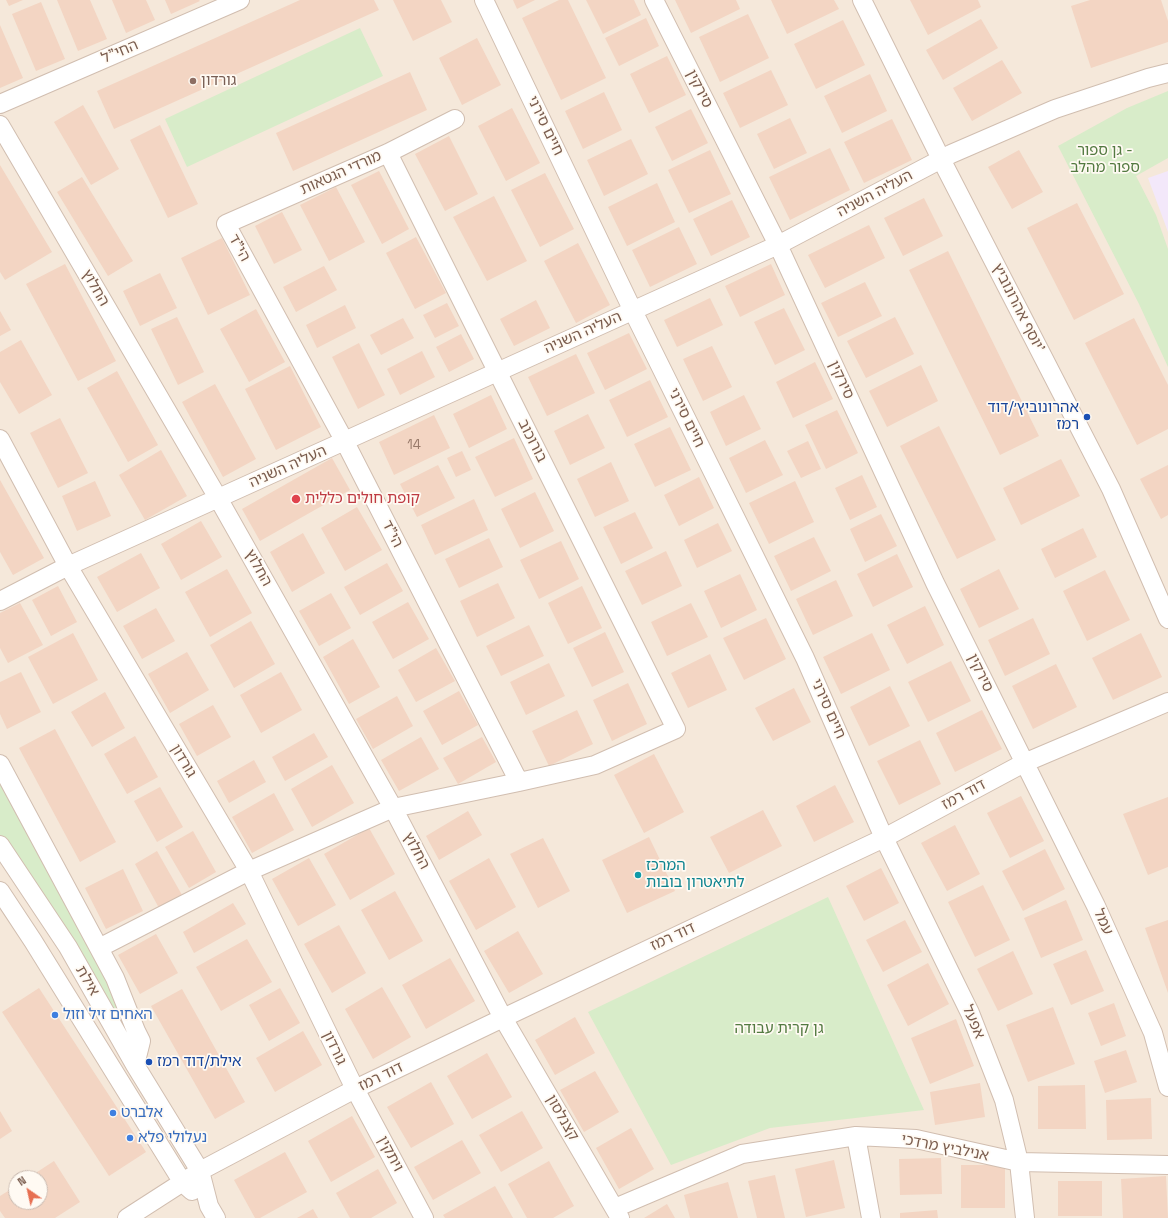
<!DOCTYPE html>
<html>
<head>
<meta charset="utf-8">
<style>
  body { margin:0 }
  #map { position:relative; width:1168px; height:1218px; overflow:hidden; background:#fdf6ec; font-family:"Space Grotesk",sans-serif }
  canvas { display:block }
  .north { position:absolute; left:8px; top:1170px; width:40px; height:40px; box-sizing:border-box; background:#fffaf3; border:1px solid #cabbb1; border-radius:50%; rotate:326deg; font-size:11px; font-weight:700; line-height:16px; text-align:center; color:#7a5c4d }
  .north::after { content:''; display:block; margin:auto; width:14px; height:18px; background:#e76f51; clip-path:polygon(50% 0,100% 100%,50% 72%,0 100%) }
</style>
</head>
<body>
<div id="map">
<canvas width="1168" height="1218"></canvas>
<div class="north">N</div>
</div>
<script>
const g = document.querySelector('canvas').getContext('2d');
g.lineJoin = 'round';
function paint(path, color) {
  g.fillStyle = color;
  g.fill(path, 'evenodd');
}
function poly(rows) {
  const path = new Path2D();
  for (const r of rows) {
    path.moveTo(r[0], r[1]);
    for (let i = 2; i < r.length; i += 2) path.lineTo(r[i], r[i + 1]);
  }
  return path;
}
function trace(path, color, width, dash) {
  g.strokeStyle = color;
  g.lineWidth = width;
  g.lineCap = dash ? 'butt' : 'round';
  g.setLineDash(dash || []);
  g.stroke(path);
}
function drawText(font, color, halo, rows, align = 'center') {
  g.font = font + ' "Space Grotesk","Noto Sans Hebrew",sans-serif';
  g.lineWidth = 3.5;
  g.setLineDash([]);
  g.textBaseline = 'middle';
  g.strokeStyle = halo;
  g.fillStyle = color;
  for (const [text, x, y, turn = 0] of rows) {
    g.save();
    g.translate(x, y);
    g.rotate((+turn || 0) * Math.PI / 180);
    g.textAlign = isNaN(turn) ? turn : align;
    if (halo) g.strokeText(text, 0, 0);
    g.fillText(text, 0, 0);
    g.restore();
  }
}
paint(poly([
  [0,0,1168,0,1168,1218,0,1218],
  [16,1178,40,1178,40,1202,16,1202]
]), '#f5e8da');
paint(poly([
  [1168,171,1168,232,1148,178]
]), '#f3e8fa');
paint(poly([
  [360,28,383,76,187,167,165,119],
  [1168,91,1168,158,1136,176,1156,215,1168,249,1168,367,1139,304,1058,146,1127,108],
  [0,771,137,1039,128,1045,0,846],
  [828,897,924,1110,770,1128,671,1165,588,1012]
]), '#d8ecc9');
paint(poly([
  [6,0,23,0,9,6],
  [57,0,90,0,107,39,78,51],
  [112,0,146,0,155,20,126,33],
  [165,0,199,0,200,1,171,14],
  [300,0,374,0,379,10,114,129,97,91],
  [393,0,441,0,452,22,413,41],
  [513,0,535,0,517,9],
  [559,0,568,0,606,78,561,100,522,18],
  [586,0,634,0,641,15,603,34],
  [675,0,736,0,740,9,691,33],
  [771,0,834,0,839,9,787,34],
  [910,0,978,0,981,7,928,35],
  [1090,0,1161,0,1168,21,1168,42,1091,68,1071,6],
  [41,2,65,59,36,71,12,14],
  [748,14,769,58,720,82,699,37],
  [646,18,659,46,619,66,605,38],
  [981,19,998,48,943,80,926,50],
  [843,20,865,65,816,89,794,44],
  [0,25,23,78,0,88],
  [477,38,501,85,462,105,439,58],
  [667,56,686,95,649,113,630,74],
  [1002,60,1022,93,972,121,953,88],
  [771,70,788,105,740,128,723,93],
  [410,72,427,110,293,171,276,133],
  [870,74,887,111,842,133,824,96],
  [604,92,622,130,583,149,565,111],
  [83,105,119,169,91,185,54,122],
  [512,108,540,163,506,181,478,126],
  [691,109,708,143,672,161,655,127],
  [790,118,807,153,774,169,757,134],
  [892,119,912,160,864,183,844,142],
  [160,125,198,204,168,218,130,140],
  [449,136,478,194,445,211,415,154],
  [631,139,648,174,604,196,587,160],
  [830,148,850,190,790,220,769,177],
  [710,150,731,194,689,213,668,170],
  [1019,150,1043,192,1012,209,988,167],
  [0,165,52,252,5,280,0,272],
  [379,171,409,229,382,244,351,185],
  [545,173,574,229,540,247,511,190],
  [82,177,133,261,108,276,57,192],
  [657,183,675,222,627,246,608,207],
  [336,187,365,242,329,261,300,205],
  [494,196,527,261,487,281,453,217],
  [924,198,943,236,903,256,884,218],
  [732,200,750,237,711,256,693,219],
  [1077,203,1124,294,1074,320,1027,228],
  [282,212,302,250,274,264,255,226],
  [869,225,885,258,825,288,808,255],
  [679,227,697,264,650,287,632,250],
  [416,237,446,293,415,309,386,253],
  [222,238,250,295,208,315,181,258],
  [578,243,610,305,576,323,544,261],
  [948,251,1039,436,1000,455,909,270],
  [65,264,116,361,78,381,26,284],
  [771,264,785,295,740,317,725,286],
  [324,266,337,290,296,312,283,287],
  [160,273,177,308,140,326,123,291],
  [865,282,882,316,838,337,821,303],
  [710,298,723,325,677,347,664,320],
  [536,300,550,328,514,346,500,319],
  [447,303,459,326,435,338,423,315],
  [345,305,356,328,317,348,306,325],
  [784,308,805,350,775,365,754,322],
  [256,309,285,362,249,382,220,329],
  [0,311,11,330,0,336],
  [177,317,204,372,178,385,151,329],
  [895,317,914,354,866,378,847,341],
  [403,318,414,338,381,355,370,335],
  [1134,318,1168,385,1168,429,1137,445,1085,343],
  [629,333,647,369,605,390,587,353],
  [461,334,474,359,449,372,436,347],
  [21,340,52,395,19,414,0,382,0,352],
  [359,343,385,395,358,409,332,357],
  [712,346,732,387,703,401,683,359],
  [422,351,435,377,400,395,387,369],
  [576,354,595,393,547,416,528,377],
  [815,362,833,399,793,418,776,382],
  [921,365,938,401,887,427,869,391],
  [290,366,321,427,276,450,245,389],
  [117,371,158,445,128,462,87,388],
  [650,380,668,417,627,437,609,400],
  [215,384,256,459,223,477,182,402],
  [491,395,507,429,469,448,453,414],
  [744,395,761,429,726,446,710,412],
  [837,410,858,453,826,469,805,425],
  [588,414,605,448,570,465,554,431],
  [434,415,450,448,394,475,379,442],
  [60,418,88,473,58,488,30,433],
  [939,426,996,540,957,559,900,446],
  [670,427,691,470,655,487,634,444],
  [514,438,533,479,495,497,475,457],
  [765,440,783,475,746,493,729,458],
  [808,441,821,469,801,478,787,451],
  [161,450,187,496,145,520,119,475],
  [462,451,471,470,456,477,447,458],
  [332,458,350,490,260,541,242,509],
  [1061,459,1080,496,1021,525,1003,488],
  [611,462,629,501,595,517,577,479],
  [438,465,455,498,417,517,400,484],
  [1168,465,1168,515,1161,519,1140,479],
  [862,475,877,507,850,520,835,488],
  [699,477,714,508,679,526,664,495],
  [0,480,44,558,13,575,0,552],
  [95,481,111,516,77,531,62,496],
  [795,481,814,522,769,544,749,503],
  [535,492,554,531,520,548,501,509],
  [474,499,488,530,435,555,421,525],
  [357,507,382,550,345,571,321,528],
  [635,512,653,548,621,564,603,527],
  [881,514,897,546,865,562,850,529],
  [201,521,222,557,181,580,161,544],
  [718,523,732,551,697,568,684,540],
  [1083,528,1097,557,1055,578,1041,549],
  [303,533,325,573,292,592,270,552],
  [814,537,831,571,791,591,774,556],
  [489,538,503,567,459,588,445,559],
  [561,541,579,579,539,599,520,560],
  [666,551,682,586,642,605,625,571],
  [141,553,160,588,117,612,97,577],
  [897,554,913,587,873,607,857,574],
  [387,563,403,591,360,615,344,587],
  [227,569,252,613,210,637,185,592],
  [999,569,1019,609,979,628,960,589],
  [1105,570,1130,620,1087,641,1063,591],
  [740,574,757,610,721,628,704,591],
  [836,580,853,616,813,635,796,599],
  [498,583,515,618,477,637,460,601],
  [58,586,77,622,51,636,32,600],
  [582,586,602,628,568,644,548,603],
  [331,593,351,628,319,646,299,611],
  [408,602,429,639,393,659,372,622],
  [20,603,43,645,8,663,0,648,0,613],
  [691,603,708,637,667,656,651,622],
  [925,606,944,645,907,664,887,625],
  [156,608,175,641,142,659,123,626],
  [766,618,786,659,744,680,723,638],
  [1033,618,1050,654,1005,676,988,640],
  [251,621,275,664,234,688,210,645],
  [529,625,544,656,501,676,486,646],
  [605,632,624,672,592,687,573,648],
  [73,633,98,680,53,704,28,657],
  [872,633,890,670,841,694,823,657],
  [1141,633,1162,677,1113,700,1092,658],
  [353,639,380,687,349,704,323,657],
  [436,648,455,681,416,702,398,670],
  [187,652,209,690,170,713,148,674],
  [710,654,727,690,688,708,671,673],
  [951,661,971,701,928,722,908,682],
  [549,663,565,696,526,715,510,682],
  [1056,664,1077,707,1033,729,1012,686],
  [21,672,41,712,7,729,0,714,0,682],
  [281,672,302,710,261,733,240,695],
  [628,683,647,724,612,741,593,700],
  [890,686,910,726,869,746,850,707],
  [794,688,811,722,773,741,755,708],
  [459,691,478,725,442,745,423,711],
  [105,692,125,728,92,747,71,712],
  [397,696,413,726,373,749,356,719],
  [213,705,231,737,197,756,179,724],
  [577,710,593,744,549,766,532,731],
  [982,710,1002,749,955,772,936,733],
  [55,729,116,842,80,862,19,748],
  [314,733,328,757,285,781,272,757],
  [135,736,158,777,127,794,104,754],
  [421,737,439,769,399,791,381,760],
  [482,737,496,762,458,784,443,758],
  [920,740,941,784,899,805,877,761],
  [654,754,684,812,644,833,614,775],
  [254,760,266,782,229,803,217,781],
  [332,765,354,803,312,827,291,789],
  [835,785,854,822,814,842,796,806],
  [160,787,183,827,157,842,134,801],
  [274,793,294,830,252,853,232,817],
  [1021,796,1044,841,1010,858,987,813],
  [1168,797,1168,867,1148,875,1123,814],
  [763,810,782,846,729,873,710,837],
  [468,811,482,835,439,860,426,836],
  [955,825,980,874,947,891,921,843],
  [369,828,395,874,350,900,324,854],
  [193,831,216,872,189,888,165,847],
  [649,837,675,891,627,913,602,860],
  [543,838,570,891,538,908,510,854],
  [1045,849,1065,889,1023,911,1002,871],
  [157,851,182,895,159,908,135,864],
  [309,858,336,905,298,926,272,879],
  [489,858,516,907,476,930,449,881],
  [881,868,899,903,864,921,846,886],
  [123,869,143,911,106,929,85,888],
  [983,885,1010,940,975,957,948,902],
  [395,891,423,941,389,960,361,910],
  [1066,900,1083,940,1041,958,1024,918],
  [233,903,246,924,194,953,183,932],
  [905,920,922,952,883,972,866,940],
  [1168,920,1168,993,1145,928],
  [339,925,366,973,332,993,304,944],
  [518,931,543,974,509,993,484,951],
  [156,934,178,973,140,994,118,955],
  [247,939,272,982,221,1011,196,967],
  [1086,950,1104,991,1071,1005,1053,964],
  [1013,951,1033,994,998,1011,977,969],
  [450,958,475,1001,426,1029,402,985],
  [928,963,949,1004,908,1026,887,985],
  [382,987,411,1037,373,1059,345,1009],
  [39,988,146,1152,109,1176,2,1012],
  [280,988,300,1023,269,1041,249,1005],
  [182,989,245,1102,215,1119,151,1006],
  [1114,1003,1126,1036,1101,1046,1088,1013],
  [1053,1007,1075,1064,1028,1082,1006,1025],
  [575,1017,595,1053,555,1075,535,1040],
  [956,1019,974,1066,930,1084,911,1038],
  [303,1031,322,1065,275,1092,256,1058],
  [1126,1050,1137,1082,1105,1093,1094,1061],
  [487,1053,512,1097,472,1119,447,1076],
  [595,1071,619,1112,584,1132,560,1090],
  [431,1082,454,1124,411,1148,387,1107],
  [980,1083,985,1117,935,1125,930,1092],
  [1085,1085,1086,1129,1038,1129,1038,1086],
  [1151,1098,1152,1139,1107,1140,1106,1100],
  [0,1111,12,1131,0,1139],
  [522,1111,543,1148,501,1172,479,1135],
  [352,1116,375,1157,331,1182,308,1141],
  [631,1128,654,1169,619,1189,596,1148],
  [462,1140,481,1173,433,1200,414,1167],
  [285,1152,307,1192,260,1218,255,1218,234,1180],
  [941,1158,942,1194,900,1195,899,1159],
  [834,1160,845,1208,806,1217,795,1169],
  [54,1161,80,1202,55,1218,5,1218,0,1211,0,1196,16,1186,16,1202,40,1202,40,1178,28,1178],
  [549,1161,574,1206,553,1218,527,1218,508,1184],
  [961,1165,1005,1165,1005,1208,961,1208],
  [378,1169,397,1203,371,1218,350,1218,336,1193],
  [775,1175,785,1218,757,1218,748,1181],
  [1166,1176,1168,1218,1123,1218,1121,1179],
  [1058,1181,1102,1181,1102,1216,1058,1216],
  [728,1182,738,1218,690,1218,684,1195],
  [495,1186,513,1218,445,1218,443,1215],
  [667,1204,675,1218,644,1218],
  [313,1209,318,1218,297,1218],
  [937,1210,938,1218,900,1218,900,1213]
]), '#f3d5c3');
const minor = poly([
  [484,0,633,311,805,658,884,838,970,1013,1004,1100,1019,1162,1025,1218],
  [654,0,778,245,935,583,1096,906,1153,1033,1168,1087],
  [862,0,941,159,1111,489,1168,619],
  [0,104,240,0],
  [455,119,388,153,226,224,345,442,519,782],
  [0,125,218,498,393,808,503,1018,620,1218],
  [0,439,68,566,249,871,355,1089,424,1218],
  [0,601,68,566,778,245,951,154,1055,109,1148,78,1168,73],
  [0,764,115,978,136,1031,141,1041,135,1065],
  [0,845,68,947,135,1065,200,1171,209,1206,216,1218],
  [0,891,33,941,183,1183,192,1191],
  [99,948,249,871,393,808,519,782,595,765,676,729,388,153],
  [856,1136,871,1218],
  [615,1208,742,1154,856,1136,916,1139,1019,1162,1168,1165],
  [127,1218,200,1171,355,1089,503,1018,884,838,1024,763,1168,702]
]);
trace(minor, '#d1beb0', 20);
trace(minor, '#fff', 18);
for (const [x, y, r, color] of [
  [193,81,4,"#8d6e63"],
  [1087,417,4,"#1a4fb4"],
  [296,499,5,"#e0444e"],
  [638,875,4,"#0f9aa8"],
  [55,1015,4,"#3f7fe0"],
  [149,1062,4,"#1a4fb4"],
  [113,1113,4,"#3f7fe0"],
  [130,1138,4,"#3f7fe0"]
]) {
  const dot = new Path2D();
  dot.arc(x, y, r, 0, 2 * Math.PI);
  g.fillStyle = color;
  g.fill(dot);
  trace(dot, '#fffaf3', 1.5);
}
drawText('13px', '#987a6a', null, [
  ["14",414,445]
]);
drawText('15px', '#7a5c4d', '#fffaf3', [
  ["החי\"ל",120,52,-23],
  ["סירקין",699,89,63],
  ["חיים סירני",545,126,64],
  ["מורדי הגטאות",341,173,-24],
  ["העליה השניה",875,194,-28],
  ["הי\"ד",239,248,61],
  ["החלוץ",95,288,60],
  ["יוסף אהרונוביץ'",1018,308,63],
  ["העליה השניה",583,333,-24],
  ["סירקין",841,380,65],
  ["חיים סירני",686,418,64],
  ["בורוכוב",532,441,63],
  ["העליה השניה",288,467,-24],
  ["הי\"ד",392,534,63],
  ["החלוץ",258,568,61],
  ["סירקין",980,673,64],
  ["חיים סירני",828,709,66],
  ["גורדון",183,761,59],
  ["דוד רמז",964,795,-28],
  ["החלוץ",416,851,62],
  ["עמל",1103,922,66],
  ["דוד רמז",673,937,-25],
  ["אילת",87,981,60],
  ["אפעל",973,1022,67],
  ["גורדון",334,1048,64],
  ["דוד רמז",381,1077,-26],
  ["קצנלסון",562,1118,60],
  ["אנילביץ מרדכי",945,1148,11],
  ["ויתקין",390,1154,62]
]);
drawText('15px', '#785e54', '#fffaf3', [
  ["גורדון",201,81]
], 'left');
drawText('15px', '#537a41', '#fffaf3', [
  ["גן ספור -",1105,151],
  ["ספור מהלב",1105,168],
  ["גן קרית עבודה",779,1029]
]);
drawText('15px', '#164399', '#fffaf3', [
  ["אהרונוביץ׳/דוד",1079,408],
  ["רמז",1079,425],
  ["אילת/דוד רמז",157,1062,"left"]
], 'right');
drawText('15px', '#be3a42', '#fffaf3', [
  ["קופת חולים כללית",305,499]
], 'left');
drawText('15px', '#0d838f', '#fffaf3', [
  ["המרכז",646,866],
  ["לתיאטרון בובות",646,883]
], 'left');
drawText('15px', '#366cbe', '#fffaf3', [
  ["האחים זיל וזול",63,1015],
  ["אלברט",121,1113],
  ["נעלולי פלא",138,1138]
], 'left');
</script>
</body>
</html>
